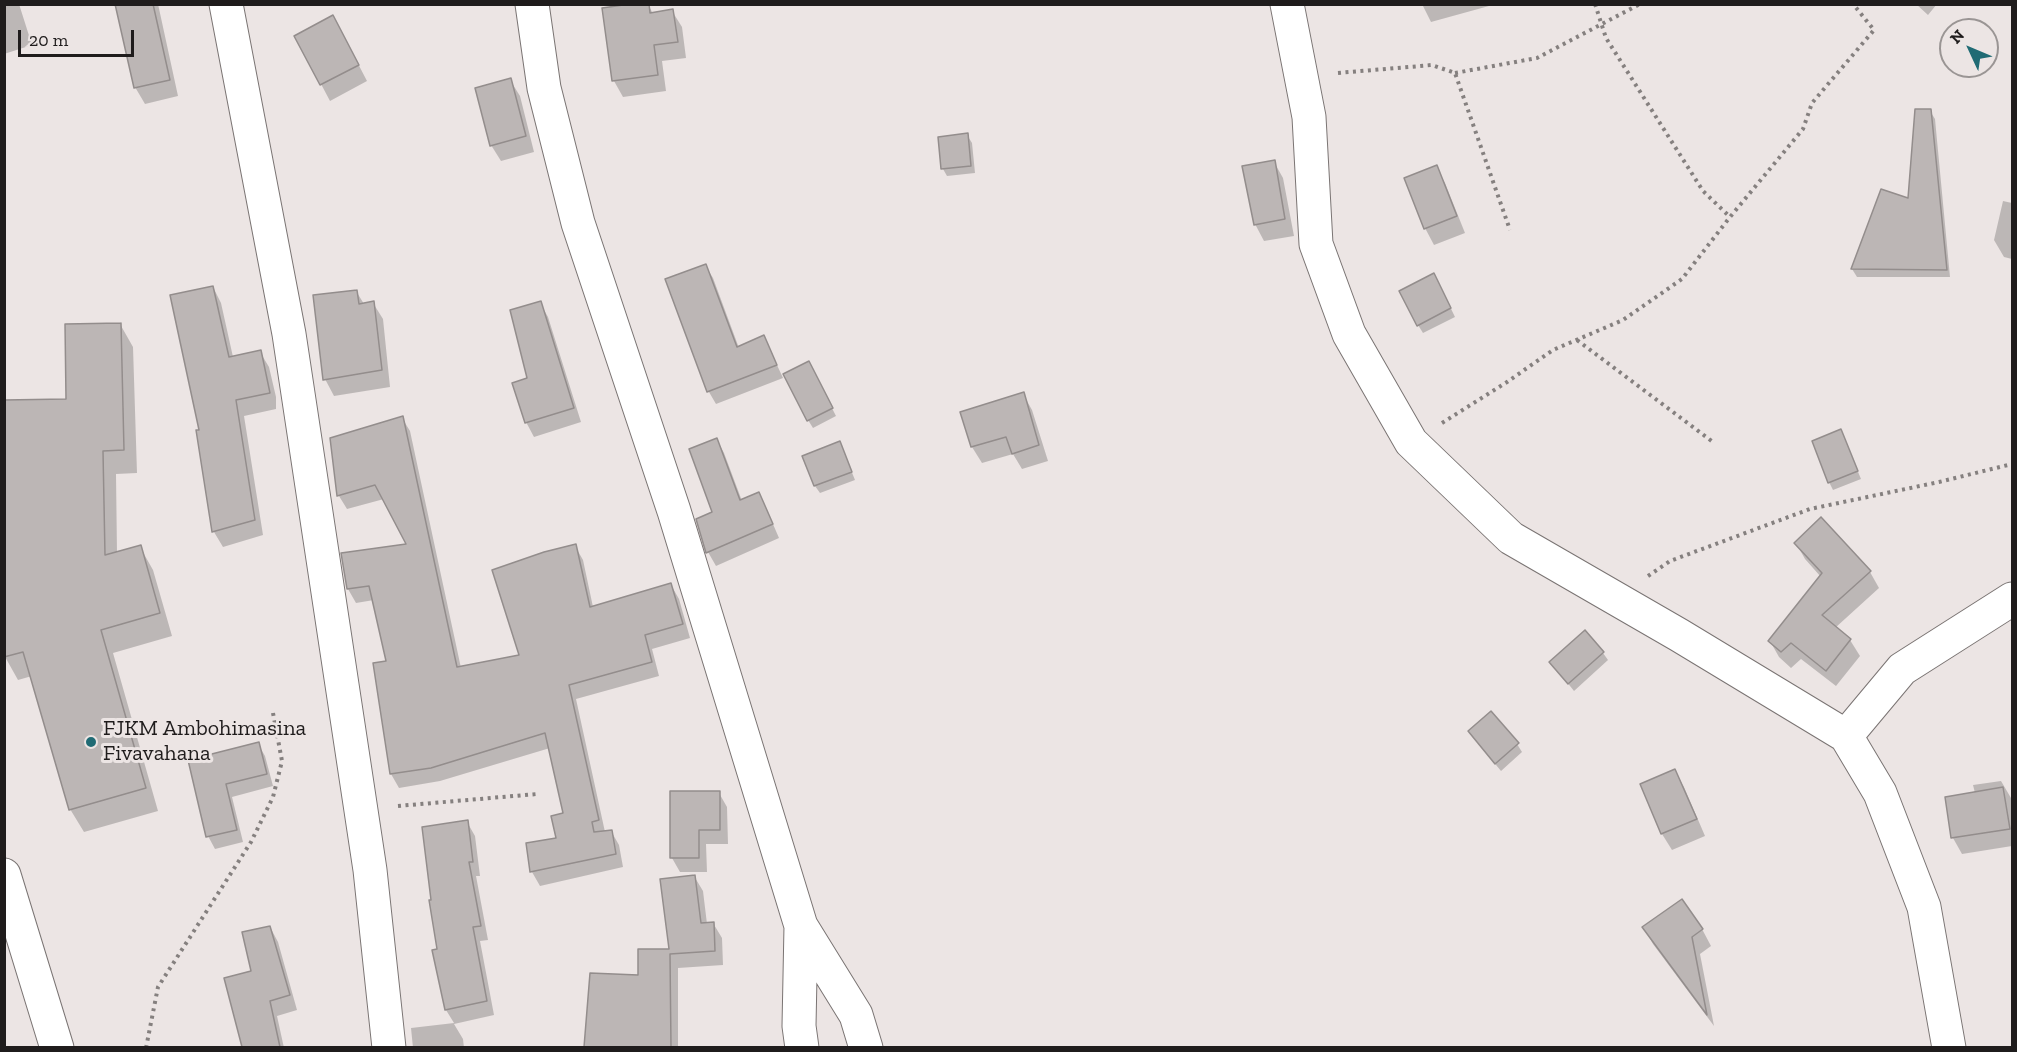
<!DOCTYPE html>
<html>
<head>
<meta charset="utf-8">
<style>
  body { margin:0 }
  #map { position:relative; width:2017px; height:1052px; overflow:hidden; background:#ece5e4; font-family:"Zilla Slab",serif }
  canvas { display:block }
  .frame { position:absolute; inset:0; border:6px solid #1f1c1c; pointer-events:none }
  .north { position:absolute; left:1939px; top:18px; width:60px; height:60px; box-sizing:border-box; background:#ece5e4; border:2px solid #9a9594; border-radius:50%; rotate:314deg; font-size:16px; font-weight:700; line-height:24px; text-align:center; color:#1f1c1c }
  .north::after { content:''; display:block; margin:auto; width:21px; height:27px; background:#206b74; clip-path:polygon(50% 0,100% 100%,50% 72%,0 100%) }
  .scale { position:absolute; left:18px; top:30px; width:116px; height:27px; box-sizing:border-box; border:3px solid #1f1c1c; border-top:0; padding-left:8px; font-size:18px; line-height:21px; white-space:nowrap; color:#1f1c1c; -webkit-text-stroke:4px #ece5e4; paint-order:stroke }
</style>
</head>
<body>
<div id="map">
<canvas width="2017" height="1052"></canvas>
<div class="frame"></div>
<div class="north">N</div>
<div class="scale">20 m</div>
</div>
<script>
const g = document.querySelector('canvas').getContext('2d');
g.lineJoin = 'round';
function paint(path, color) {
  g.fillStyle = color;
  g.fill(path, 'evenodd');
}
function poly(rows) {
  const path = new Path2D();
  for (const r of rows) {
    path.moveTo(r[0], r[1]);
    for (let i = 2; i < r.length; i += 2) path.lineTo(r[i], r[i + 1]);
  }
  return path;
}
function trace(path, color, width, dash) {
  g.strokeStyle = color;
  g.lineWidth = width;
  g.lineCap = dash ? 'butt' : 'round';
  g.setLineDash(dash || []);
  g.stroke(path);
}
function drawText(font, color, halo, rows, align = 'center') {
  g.font = font + ' "Zilla Slab",serif';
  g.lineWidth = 6;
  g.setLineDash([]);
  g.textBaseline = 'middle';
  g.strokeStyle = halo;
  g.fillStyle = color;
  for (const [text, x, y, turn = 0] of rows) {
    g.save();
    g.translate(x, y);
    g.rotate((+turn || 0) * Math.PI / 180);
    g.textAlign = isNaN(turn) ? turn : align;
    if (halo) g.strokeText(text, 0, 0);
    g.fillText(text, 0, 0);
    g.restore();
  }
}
paint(poly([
  [4,4,19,4,32,45,4,54],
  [117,4,158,4,178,96,145,104,135,87],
  [648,4,653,14,672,11,682,27,686,58,662,61,666,91,623,97,614,81,604,10],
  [1422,4,1488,4,1489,6,1431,22],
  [1916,4,1937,4,1928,15],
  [342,33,367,81,330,101,321,84],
  [510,80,520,96,534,152,501,161,491,145],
  [1930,111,1935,119,1950,277,1857,277,1852,269,1882,190,1909,200],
  [967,135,972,143,975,173,947,176,943,169],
  [1274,162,1283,178,1294,236,1264,241,1255,224],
  [1436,167,1445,183,1465,233,1434,245,1425,228],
  [2003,201,2012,203,2012,259,2004,257,1994,240],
  [705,265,713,278,739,348,764,337,783,378,716,404,709,392,667,280],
  [1438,282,1455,317,1423,333,1418,325],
  [213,287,221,303,233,357,260,352,269,367,276,397,276,409,244,416,263,535,223,547,214,532,197,432,201,431],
  [356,291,364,304,373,303,383,319,390,387,334,396,325,379],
  [540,303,548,317,581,422,534,437,526,422],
  [120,324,133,347,137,473,116,474,117,553,140,547,153,570,172,636,113,653,158,811,84,832,70,809,32,676,18,680,4,655,68,400],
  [813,371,836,416,813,428,808,420],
  [1023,394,1032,410,1048,461,1022,469,1013,454,982,463,972,447],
  [402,418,410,431,461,668,521,656,575,546,583,560,593,607,671,585,679,599,690,638,652,649,659,676,576,699,605,832,611,831,619,845,623,867,540,886,532,872,528,844,558,839,565,814,550,748,440,781,399,788,391,774,375,664,388,662,374,600,356,603,348,589,408,545,384,499,347,509,339,496,332,439],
  [1841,431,1861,479,1833,490,1829,482],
  [717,440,724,453,742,501,766,508,779,538,716,566,708,552,698,520,713,513],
  [840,443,855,480,820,493,815,486],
  [1796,543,1870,572,1879,588,1835,628,1850,640,1860,656,1836,686,1801,659,1791,668,1779,657,1770,641,1821,577,1805,559],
  [1603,653,1608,660,1574,691,1551,662],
  [1469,732,1517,744,1522,752,1501,771],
  [258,744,265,756,273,786,232,797,243,842,215,849,208,836,190,761],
  [1675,771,1684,787,1705,836,1672,850,1662,834,1641,785],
  [2001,781,2011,798,2012,846,1962,854,1953,838,1946,798,1975,793,1973,785],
  [719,793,727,807,728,844,706,844,707,872,680,872,672,858],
  [467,822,475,836,480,876,476,876,488,940,480,941,494,1015,454,1024,463,1039,464,1048,413,1048,411,1028,454,1023,446,1010,434,951,439,950],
  [694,876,703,891,707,924,713,923,722,938,723,965,678,968,678,1048,585,1048,592,975,639,976,671,950],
  [270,927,278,942,297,1010,277,1016,284,1048,244,1048,225,979,252,972],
  [1644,928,1702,929,1711,946,1700,954,1714,1026,1653,944]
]), '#0003');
const building = poly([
  [115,4,153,4,170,80,134,88,115,4],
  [630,4,649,4,650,13,673,9,678,42,654,45,658,75,612,81,602,8,630,4],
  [333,15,359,65,320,85,294,36,333,15],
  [511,78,526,136,490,146,475,88,511,78],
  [1915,109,1931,109,1947,270,1851,269,1881,189,1908,198,1915,109],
  [968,133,971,166,941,169,938,137,968,133],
  [1275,160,1285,219,1254,225,1242,166,1275,160],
  [1437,165,1457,216,1424,229,1404,178,1437,165],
  [706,264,737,347,764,335,777,365,707,392,665,279,706,264],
  [1434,273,1451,308,1417,326,1399,291,1434,273],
  [213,286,229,357,261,350,270,393,236,400,255,520,212,532,196,430,199,430,170,295,213,286],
  [357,290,359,304,374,301,382,370,323,380,313,295,357,290],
  [541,301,574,408,525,423,512,383,527,378,510,310,541,301],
  [121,323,124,450,103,451,105,555,141,545,160,613,101,630,146,788,69,810,23,652,4,657,4,400,66,399,65,324,121,323],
  [809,361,833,408,807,421,783,374,809,361],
  [1024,392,1039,445,1012,454,1006,437,971,447,960,412,1024,392],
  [403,416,457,667,519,655,492,570,544,552,576,544,590,607,671,583,683,624,645,635,652,662,569,685,599,820,592,822,594,832,612,830,616,854,530,872,526,843,556,838,551,816,563,813,545,733,431,768,390,774,373,663,386,661,369,586,347,589,341,553,406,544,375,485,337,496,330,438,403,416],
  [1841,429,1858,471,1828,483,1812,441,1841,429],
  [717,438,740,500,759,492,773,524,706,553,696,519,712,512,689,449,717,438],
  [840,441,852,472,814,486,802,456,840,441],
  [1821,517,1871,571,1822,615,1851,639,1826,671,1791,643,1781,652,1768,641,1822,573,1794,543,1821,517],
  [1585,630,1604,652,1568,684,1549,662,1585,630],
  [1491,711,1519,743,1495,764,1468,731,1491,711],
  [259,742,267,774,226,784,237,830,206,837,188,760,259,742],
  [1675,769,1697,819,1661,834,1640,784,1675,769],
  [2003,787,2010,829,1951,838,1945,797,2003,787],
  [670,791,720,791,720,830,699,830,699,858,670,858,670,791],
  [468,820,473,862,469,862,481,926,473,927,487,1001,445,1010,432,950,437,949,429,900,431,900,422,827,468,820],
  [695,875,701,923,714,922,715,951,670,954,671,1047,584,1047,590,973,638,975,638,949,669,949,660,879,695,875],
  [1682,899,1703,929,1692,937,1707,1015,1642,927,1682,899],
  [270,926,290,995,270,1001,280,1047,242,1047,224,978,251,971,242,932,270,926]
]);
paint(building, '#bcb6b5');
trace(building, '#938d8c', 1.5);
const street = poly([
  [226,4,289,334,370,870,389,1048],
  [532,4,544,88,578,223,674,511,801,926,799,1026,802,1048],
  [1287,4,1309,117,1316,244,1349,334,1411,442,1511,538,1679,635,1846,736,1880,793,1924,907,1949,1048],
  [1846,736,1902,669,2012,599],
  [801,926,856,1015,866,1048]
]);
const secondary = poly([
  [4,875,57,1048]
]);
trace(street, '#7a7473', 35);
trace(secondary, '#7a7473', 35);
trace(poly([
  [1595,4,1606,38,1703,191,1730,217],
  [1338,73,1432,65,1455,73,1510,230],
  [1455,73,1537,58,1640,4],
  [1577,340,1713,442],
  [1442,423,1507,382,1553,350,1623,320,1682,279,1730,217,1803,129,1812,103,1874,30,1853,4],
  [1648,576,1670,561,1810,509,1939,482,2012,464],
  [398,806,537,794],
  [146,1048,158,987,251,842,273,797,282,761,273,713]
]), '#85807f', 4, [3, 4.5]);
trace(street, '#fff', 33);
trace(secondary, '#fff', 33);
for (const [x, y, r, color] of [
  [91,742,6,"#206b74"]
]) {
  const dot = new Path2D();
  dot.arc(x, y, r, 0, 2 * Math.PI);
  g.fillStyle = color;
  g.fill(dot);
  trace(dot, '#ece5e4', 2);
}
drawText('22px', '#1f1c1c', '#ece5e4', [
  ["FJKM Ambohimasina",103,729],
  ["Fivavahana",103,754]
], 'left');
</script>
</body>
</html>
